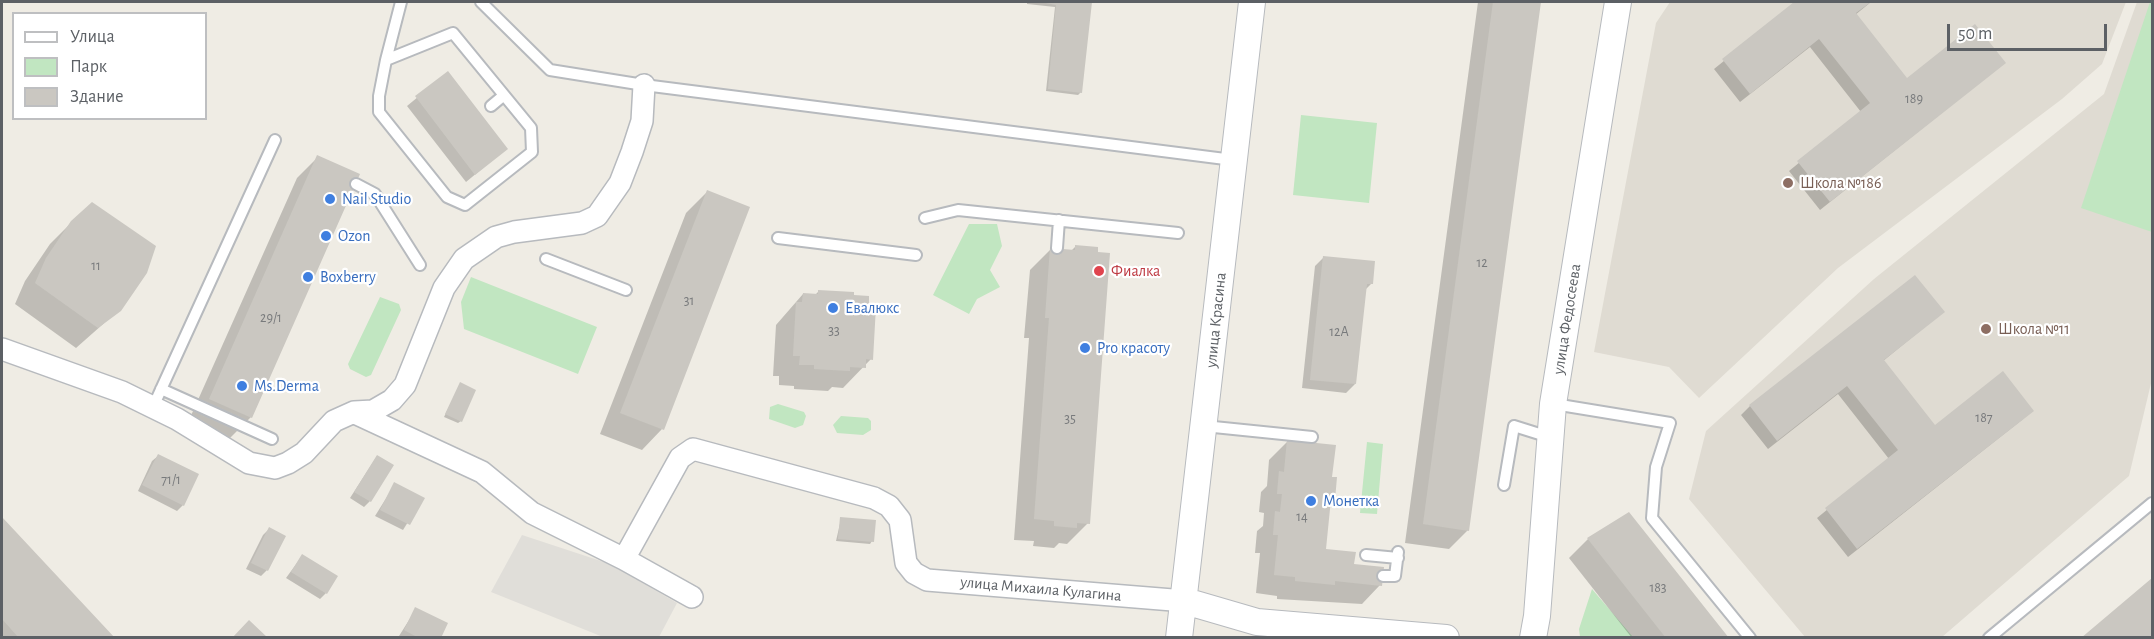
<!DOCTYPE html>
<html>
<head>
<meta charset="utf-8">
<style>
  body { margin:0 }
  #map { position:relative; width:2154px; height:639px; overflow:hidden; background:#efece4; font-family:"Alegreya Sans",sans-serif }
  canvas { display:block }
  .frame { position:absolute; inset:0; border:3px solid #5c6065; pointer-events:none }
  .legend { position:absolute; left:12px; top:12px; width:195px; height:108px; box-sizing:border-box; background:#fff; border:2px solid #bebfc1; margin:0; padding:8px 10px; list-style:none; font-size:18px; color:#5c6065 }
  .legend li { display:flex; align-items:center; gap:12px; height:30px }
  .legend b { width:30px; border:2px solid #bebfc1 }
  .scale { position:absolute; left:1947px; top:24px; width:160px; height:27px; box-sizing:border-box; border:3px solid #5c6065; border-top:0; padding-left:8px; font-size:18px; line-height:21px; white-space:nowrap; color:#5c6065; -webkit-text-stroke:4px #fff; paint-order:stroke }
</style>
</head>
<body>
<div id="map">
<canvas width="2154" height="639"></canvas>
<div class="frame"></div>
<ul class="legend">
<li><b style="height:8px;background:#fff"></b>Улица</li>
<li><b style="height:16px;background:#c1e6c1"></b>Парк</li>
<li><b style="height:16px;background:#cac7c1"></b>Здание</li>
</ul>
<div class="scale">50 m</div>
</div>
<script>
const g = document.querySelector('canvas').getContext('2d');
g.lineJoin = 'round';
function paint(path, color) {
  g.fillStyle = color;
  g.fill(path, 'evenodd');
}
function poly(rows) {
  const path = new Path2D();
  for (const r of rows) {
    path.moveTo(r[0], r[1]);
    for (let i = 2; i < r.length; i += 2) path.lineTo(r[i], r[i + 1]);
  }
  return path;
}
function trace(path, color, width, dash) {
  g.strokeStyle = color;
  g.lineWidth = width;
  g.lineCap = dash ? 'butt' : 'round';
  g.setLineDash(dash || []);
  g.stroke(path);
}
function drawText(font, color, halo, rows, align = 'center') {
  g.font = font + ' "Alegreya Sans",sans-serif';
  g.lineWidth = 4.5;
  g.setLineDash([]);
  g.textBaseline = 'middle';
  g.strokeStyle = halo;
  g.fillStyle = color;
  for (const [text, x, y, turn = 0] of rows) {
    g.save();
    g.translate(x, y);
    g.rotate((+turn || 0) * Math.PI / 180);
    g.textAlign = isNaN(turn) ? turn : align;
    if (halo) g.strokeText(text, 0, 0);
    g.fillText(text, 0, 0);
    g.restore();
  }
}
paint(poly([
  [522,535,610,564,677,603,659,637,603,637,491,592]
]), '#e0ded9');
paint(poly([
  [1670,2,2126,2,2102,64,2062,99,1838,268,1699,398,1669,367,1594,352,1656,23],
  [2137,2,2152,2,2152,379,2129,476,1942,637,1805,637,1689,499,1706,431,1874,279,2104,94]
]), '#dfdbd2');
paint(poly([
  [2150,2,2152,2,2152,232,2081,208],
  [1301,115,1377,123,1369,203,1293,195],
  [969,224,997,224,1002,246,990,270,1000,287,977,299,969,314,933,295],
  [471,277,597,327,578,374,464,329,461,302],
  [380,297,399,304,401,310,371,375,366,377,350,369,348,364],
  [778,404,804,412,806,416,803,425,795,428,769,419,770,407],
  [841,416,868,418,871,421,871,430,863,435,837,433,833,425],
  [1367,442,1383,444,1377,514,1360,513],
  [1592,589,1633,637,1580,637,1579,629]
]), '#c1e6c1');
paint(poly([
  [1027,2,1090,2,1081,92,1078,95,1046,91,1055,7,1027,4],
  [1478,2,1539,2,1468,530,1449,549,1405,543],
  [1797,2,1871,2,1855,15,1907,80,2004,63,1820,210,1789,171,1861,112,1810,47,1740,102,1714,69],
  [447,73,506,149,466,182,407,106],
  [318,157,251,417,230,438,189,420,297,178],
  [707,192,662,429,642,450,600,434,686,213],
  [72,222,119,310,76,348,15,304,25,281,50,244],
  [1075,247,1088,523,1067,544,1059,543,1054,548,1033,546,1034,541,1014,540,1029,338,1024,338,1030,270,1051,249,1071,251],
  [1324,257,1371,284,1365,290,1355,384,1346,393,1302,388,1315,266],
  [819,291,871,359,843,388,832,387,828,391,794,389,794,386,779,385,779,376,773,376,776,325,803,294,815,295],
  [1943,312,1883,361,1934,427,2023,419,1848,557,1817,518,1889,459,1838,394,1768,449,1741,415,1750,406],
  [460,384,461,421,458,423,444,417],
  [1288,441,1331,478,1334,499,1329,503,1324,550,1353,565,1380,585,1362,604,1277,599,1277,596,1256,593,1260,553,1255,553,1257,531,1263,526,1264,513,1259,512,1261,492,1267,486,1269,460],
  [158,456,183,505,177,511,138,491,152,461],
  [377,456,370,501,364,507,350,498],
  [395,484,423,498,403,530,375,516],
  [1629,514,1727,638,1632,638,1569,558,1588,539],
  [2,519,113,638,2,638],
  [841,519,872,541,870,544,836,541],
  [269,529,267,570,261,576,246,569,263,535],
  [302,556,326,593,320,599,286,578],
  [2152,580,2152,638,2083,638],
  [416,609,439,638,399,636]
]), '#0003');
paint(poly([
  [1041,2,1092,2,1082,93,1048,89,1056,5],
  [1493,2,1541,2,1469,531,1423,524],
  [1794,2,1871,2,1856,13,1907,78,1975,24,2006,63,1830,202,1797,161,1870,103,1819,39,1750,94,1722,59],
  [448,71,508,149,475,175,415,96],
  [317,155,360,174,252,418,209,399],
  [707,190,750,207,664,430,620,413],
  [92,202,156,246,147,273,121,311,98,328,35,283,46,258,71,221],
  [1075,245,1098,247,1098,252,1110,253,1090,524,1077,523,1077,528,1054,526,1054,521,1034,519,1049,318,1045,318,1050,248,1075,250],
  [1323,256,1375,261,1373,284,1367,284,1356,384,1310,380],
  [1915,275,1945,312,1884,360,1935,425,2003,371,2034,411,1857,549,1825,508,1898,450,1847,386,1777,441,1749,405],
  [818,290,854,292,854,295,869,296,869,306,876,306,873,360,866,359,866,368,850,367,850,371,814,369,814,365,799,365,800,356,793,356,796,302,802,302,803,293,818,294],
  [460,382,476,390,462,422,445,414],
  [1287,440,1336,445,1332,477,1337,477,1335,500,1331,499,1326,549,1356,552,1354,564,1384,567,1382,586,1335,581,1335,585,1295,581,1295,577,1274,575,1278,535,1273,535,1275,511,1280,512,1282,494,1277,494,1279,471,1284,472],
  [158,454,199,474,184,506,142,485],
  [377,455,394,465,371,502,354,492],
  [394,482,425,498,410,525,380,510],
  [1629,512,1729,638,1666,638,1587,538],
  [2,517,115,638,19,638,2,619],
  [840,517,876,520,874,542,838,539],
  [269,527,286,536,268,571,251,563],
  [302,554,338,576,327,594,291,572],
  [2152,578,2152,638,2081,638],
  [415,607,448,623,441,638,419,638,404,630],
  [249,620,268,638,232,638]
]), '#cac7c1');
const service = poly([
  [481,2,550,70,644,85,1233,160],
  [453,33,531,128,532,152,465,205,447,197,379,112,379,96,386,60,453,33],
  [386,60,401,2],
  [491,106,503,96],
  [356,184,375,194,420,265],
  [925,218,958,210,1178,233],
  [778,238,916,255],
  [1057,248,1059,220],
  [546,259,626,290],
  [161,389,272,439],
  [1554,404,1670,423,1656,467,1652,518,1750,638],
  [153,407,275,140],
  [1204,426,1312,437],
  [1504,485,1514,426,1549,437],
  [1366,555,1398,558],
  [1383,576,1395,576,1398,552],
  [1989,638,2152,503]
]);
const minor = poly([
  [2,349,122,392,177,419,249,463,275,468,288,463,304,453,334,421,354,412,373,411,392,400,405,385,444,288,464,259,496,237,514,232,582,223,597,216,620,183,632,152,642,121,644,85],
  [355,413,482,472,532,513,624,559,692,597],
  [624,559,680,458,693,449,874,498,889,506,900,520,906,563,914,573,927,580,1185,601]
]);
const tertiary = poly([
  [1185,601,1257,622,1446,638],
  [1179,638,1252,2],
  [1533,638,1537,616,1553,404,1618,2]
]);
trace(service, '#b7babe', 14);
trace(minor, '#b7babe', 24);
trace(tertiary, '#b7babe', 28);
trace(service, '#fff', 10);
trace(minor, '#fff', 21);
trace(tertiary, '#fff', 26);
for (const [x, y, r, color] of [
  [1788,183,6,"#8d6e63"],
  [330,199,6,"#3f7fe0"],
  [326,236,6,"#3f7fe0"],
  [1099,271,6,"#e0444e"],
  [308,277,6,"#3f7fe0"],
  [833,308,6,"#3f7fe0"],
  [1986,329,6,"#8d6e63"],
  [1085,348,6,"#3f7fe0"],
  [242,386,6,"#3f7fe0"],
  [1311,501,6,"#3f7fe0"]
]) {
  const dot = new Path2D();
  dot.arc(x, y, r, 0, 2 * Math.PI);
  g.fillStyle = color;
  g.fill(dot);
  trace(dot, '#fff', 2);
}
drawText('14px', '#787a7c', null, [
  ["189",1914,99],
  ["12",1482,263],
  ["11",96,266],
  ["31",689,301],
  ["29/1",271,318],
  ["33",834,331],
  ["12А",1339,332],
  ["187",1984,418],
  ["35",1070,419],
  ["71/1",171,480],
  ["14",1302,517],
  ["183",1658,588]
]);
drawText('16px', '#785e54', '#fff', [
  ["Школа №186",1800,183],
  ["Школа №11",1998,329]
], 'left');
drawText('16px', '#366cbe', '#fff', [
  ["Nail Studio",342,199],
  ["Ozon",338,236],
  ["Boxberry",320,277],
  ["Евалюкс",845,308],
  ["Pro красоту",1097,348],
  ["Ms.Derma",254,386],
  ["Монетка",1323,501]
], 'left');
drawText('16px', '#be3a42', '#fff', [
  ["Фиалка",1111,271]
], 'left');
drawText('16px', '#5c6065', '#fff', [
  ["улица Федосеева",1567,319,-81],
  ["улица Красина",1216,320,-84],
  ["улица Михаила Кулагина",1041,589,5]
]);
</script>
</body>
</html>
